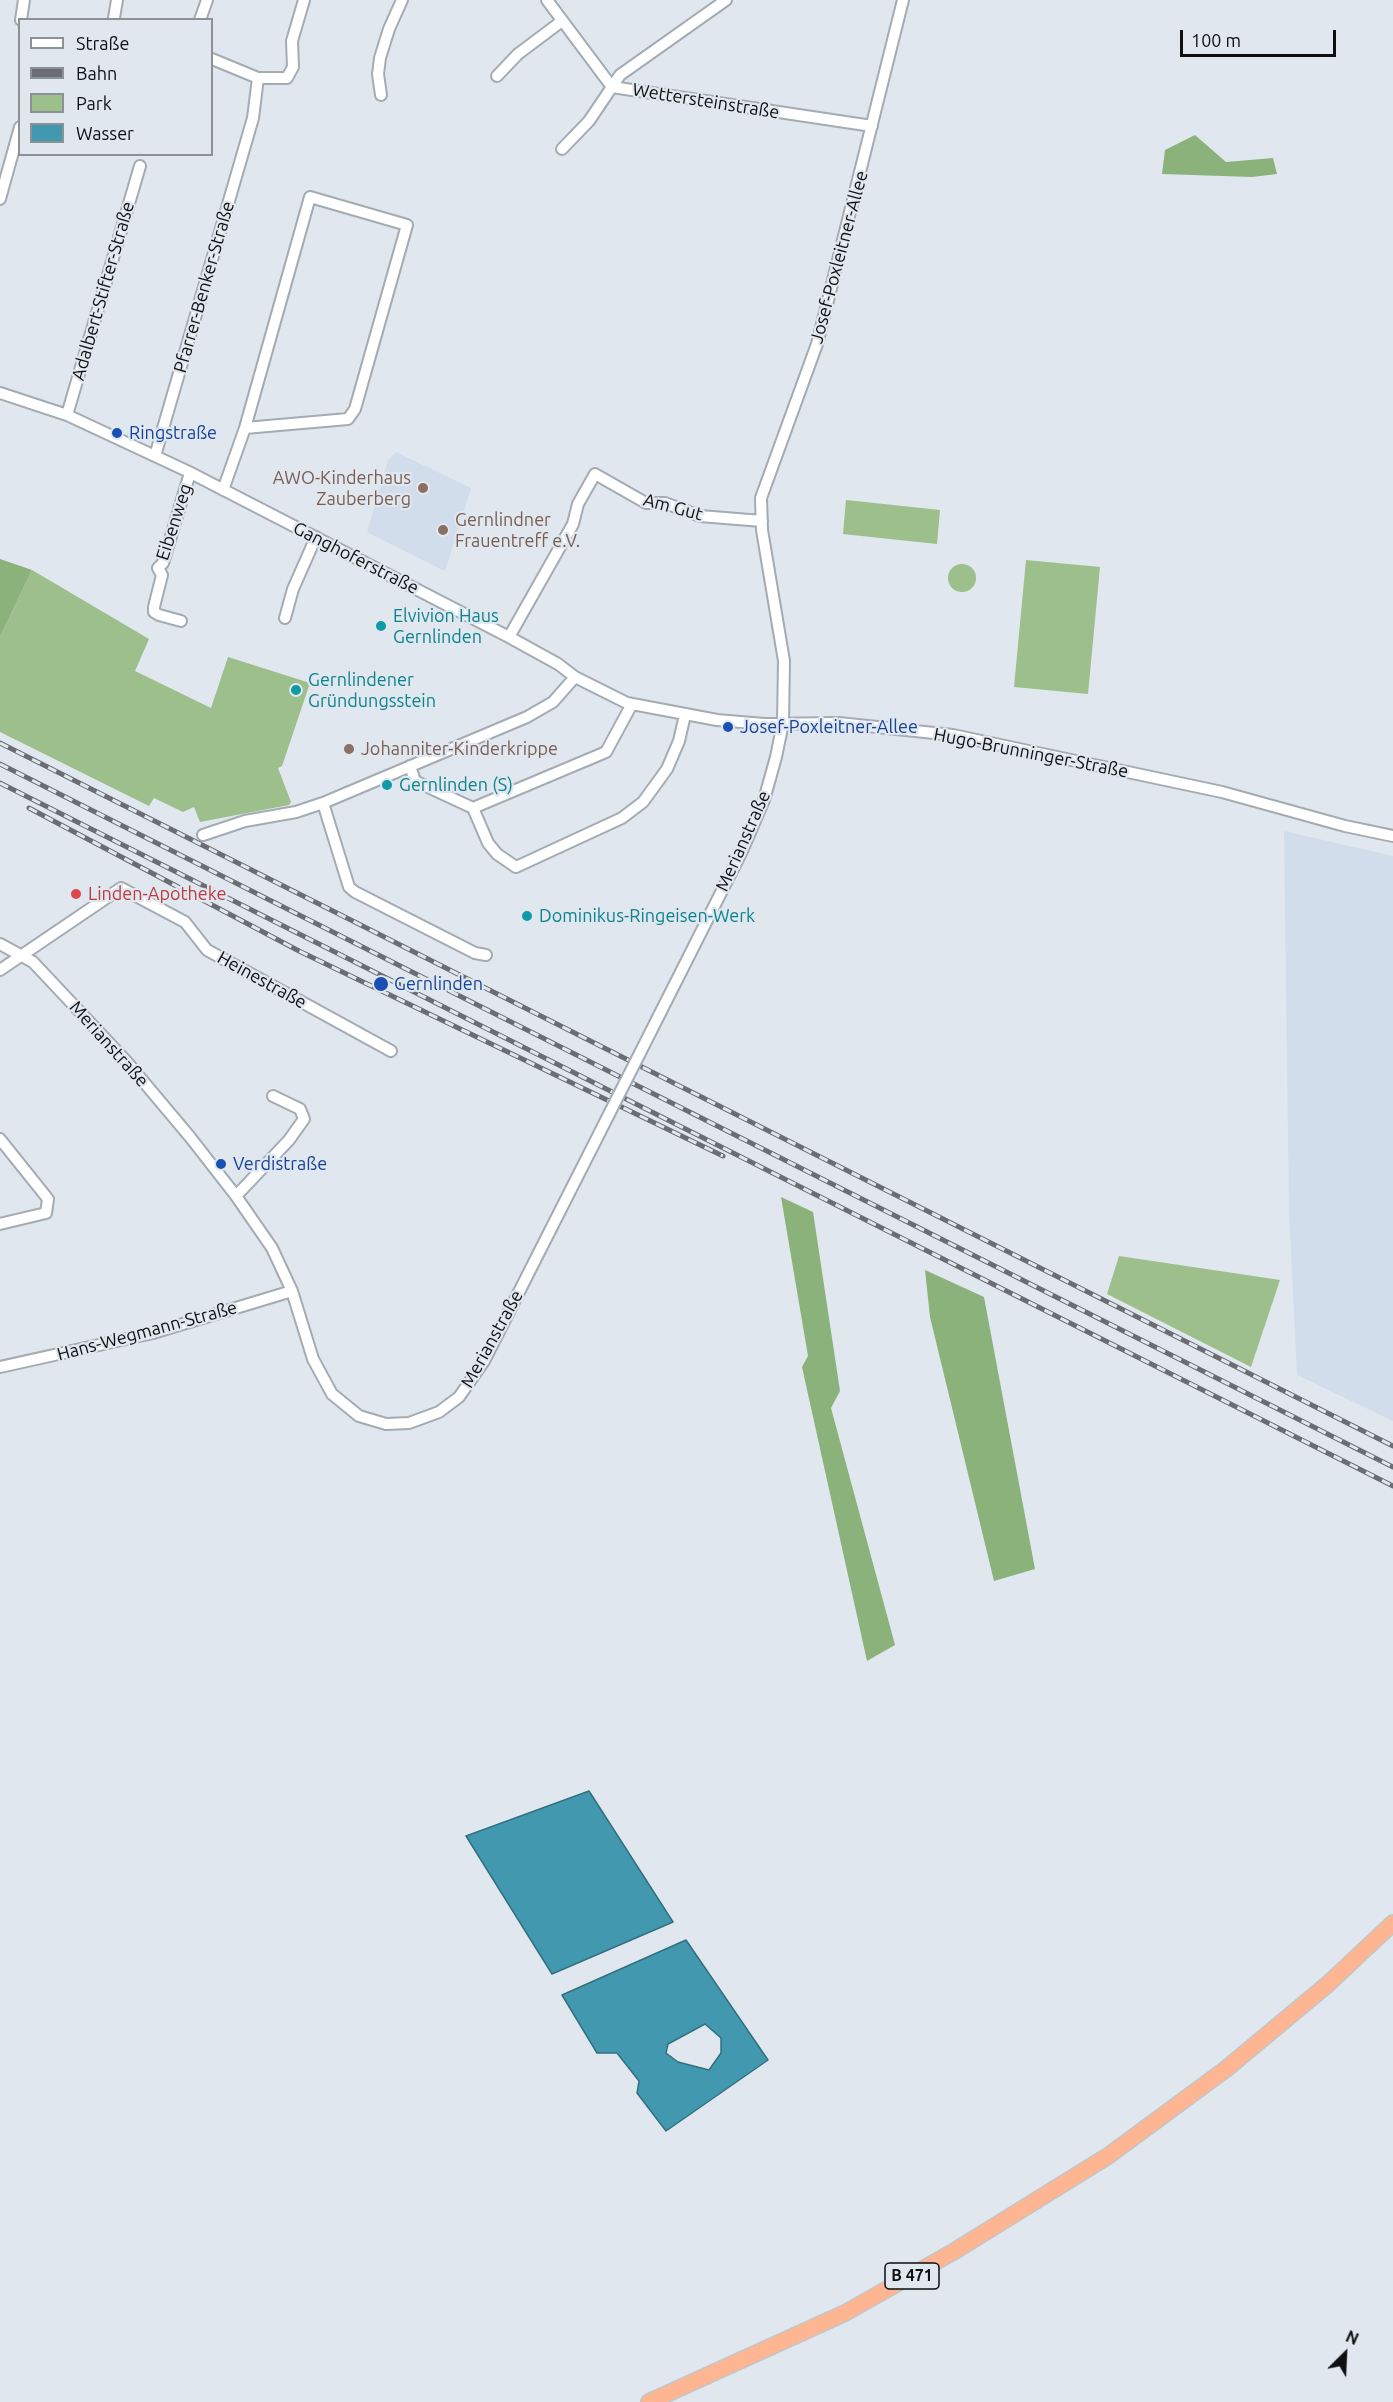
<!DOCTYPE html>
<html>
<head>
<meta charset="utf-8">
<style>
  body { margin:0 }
  #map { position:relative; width:1393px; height:2402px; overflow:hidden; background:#e0e7ee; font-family:Ubuntu,sans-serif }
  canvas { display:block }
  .legend { position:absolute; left:18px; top:18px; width:195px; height:138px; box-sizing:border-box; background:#e0e7ee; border:2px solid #8c9196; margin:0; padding:8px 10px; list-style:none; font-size:18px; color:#0d0f11 }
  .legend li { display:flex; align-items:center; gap:12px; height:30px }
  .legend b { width:30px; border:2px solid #8c9196 }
  .north { position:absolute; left:1315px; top:2324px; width:60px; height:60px; -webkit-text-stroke:4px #e0e7ee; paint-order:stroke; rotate:24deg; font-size:16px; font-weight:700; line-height:24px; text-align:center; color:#0d0f11 }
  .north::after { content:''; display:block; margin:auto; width:21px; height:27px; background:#0d0f11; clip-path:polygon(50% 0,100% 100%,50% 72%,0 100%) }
  .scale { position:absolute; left:1180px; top:30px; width:156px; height:27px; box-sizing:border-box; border:3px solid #0d0f11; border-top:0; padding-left:8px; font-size:18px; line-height:21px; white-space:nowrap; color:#0d0f11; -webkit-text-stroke:4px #e0e7ee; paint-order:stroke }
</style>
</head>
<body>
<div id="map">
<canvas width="1393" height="2402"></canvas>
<ul class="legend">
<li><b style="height:8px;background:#fff"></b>Straße</li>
<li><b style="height:8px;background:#6a6e73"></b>Bahn</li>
<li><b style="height:16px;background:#9cbf8c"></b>Park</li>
<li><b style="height:16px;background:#4299af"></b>Wasser</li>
</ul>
<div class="north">N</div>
<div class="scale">100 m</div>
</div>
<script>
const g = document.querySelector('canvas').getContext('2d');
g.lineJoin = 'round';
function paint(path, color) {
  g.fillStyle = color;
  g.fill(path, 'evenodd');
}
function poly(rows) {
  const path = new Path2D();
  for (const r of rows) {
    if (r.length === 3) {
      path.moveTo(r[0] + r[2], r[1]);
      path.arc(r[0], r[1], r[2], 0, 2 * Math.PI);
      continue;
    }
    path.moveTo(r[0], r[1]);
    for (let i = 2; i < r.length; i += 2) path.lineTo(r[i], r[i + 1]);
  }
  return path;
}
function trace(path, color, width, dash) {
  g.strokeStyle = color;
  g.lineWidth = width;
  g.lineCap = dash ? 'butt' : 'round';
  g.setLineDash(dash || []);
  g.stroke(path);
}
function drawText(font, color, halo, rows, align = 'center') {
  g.font = font + ' Ubuntu,sans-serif';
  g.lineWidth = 4.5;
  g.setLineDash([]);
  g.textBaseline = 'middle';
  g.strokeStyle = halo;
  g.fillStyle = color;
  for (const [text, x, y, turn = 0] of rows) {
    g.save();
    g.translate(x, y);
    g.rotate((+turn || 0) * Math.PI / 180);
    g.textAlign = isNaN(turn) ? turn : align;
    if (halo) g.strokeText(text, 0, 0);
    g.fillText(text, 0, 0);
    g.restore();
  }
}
paint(poly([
  [396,452,471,488,445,571,367,532,388,460],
  [1284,831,1393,856,1393,1421,1297,1375,1289,1212]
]), '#d1ddeb');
paint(poly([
  [846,500,940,510,937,544,843,534],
  [1026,560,1100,567,1088,694,1014,687],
  [962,578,14],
  [32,570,149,639,135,671,211,708,228,657,310,683,282,766,278,768,291,802,289,805,200,822,194,807,183,812,154,798,149,806,0,732,0,637],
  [1119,1256,1280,1280,1251,1367,1107,1294]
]), '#9cbf8c');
paint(poly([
  [1195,135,1226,162,1273,158,1277,174,1252,177,1162,174,1165,150],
  [0,559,32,570,0,637],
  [781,1197,813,1212,840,1391,831,1408,895,1645,867,1661,802,1367,808,1356],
  [925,1270,984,1297,1035,1569,994,1581,930,1317]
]), '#8bb27b');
const water = poly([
  [589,1791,673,1922,552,1974,466,1836,589,1791],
  [686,1940,768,2060,666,2131,637,2093,639,2081,617,2053,597,2053,562,1995,686,1940],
  [705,2024,721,2038,721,2053,709,2070,678,2062,666,2053,668,2044,705,2024]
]);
paint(water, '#4299af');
trace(water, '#327080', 1.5);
const minor = poly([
  [547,0,612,87,872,126],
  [114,18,117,0],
  [21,20,24,0],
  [200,20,207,0],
  [212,59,258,78,287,78,293,67,292,41,304,0],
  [497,76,518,54,562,21],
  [381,95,378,74,380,58,389,29,402,0],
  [562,149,589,121,620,75,726,0],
  [0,199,20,127],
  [0,393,67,415,187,471,509,637,558,664,575,677,627,703,717,720,764,724,839,723,953,735,1222,792,1345,826,1393,836],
  [67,415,140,166],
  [155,456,253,118,258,78],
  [223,490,245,428,310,197,407,225,355,409,348,419,245,428],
  [285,618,293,589,316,537],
  [181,621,159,615,154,612,154,607,162,575,158,568,163,563,190,473],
  [509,637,573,524,578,504,595,474,646,503,665,503,700,516,762,521],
  [410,766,415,781,473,808,606,752,632,704],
  [323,803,349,887,355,892,475,953,486,955],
  [473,808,488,843,497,854,516,867,622,818,643,802,667,769,679,741,685,715],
  [203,835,245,821,296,812,323,803,527,717,553,702,575,677],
  [0,944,33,962,127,1062,190,1137,236,1196,272,1248,292,1291,313,1359,332,1394,359,1416,386,1424,409,1423,439,1412,459,1397,484,1361,600,1132],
  [0,970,121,888,185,922,207,950,391,1051],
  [640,1053,742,851,764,800,776,757,783,723,784,661,762,530,761,498,817,344,903,0],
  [0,1139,48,1199,46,1213,0,1224],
  [236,1196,289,1140,304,1119,300,1109,273,1096],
  [0,1367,153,1333,292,1291]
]);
const highway = poly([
  [649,2402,845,2313,953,2252,1108,2156,1226,2069,1328,1984,1393,1923]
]);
trace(minor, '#a5abb2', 14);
trace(highway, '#c5c5c6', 18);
trace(minor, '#fff', 10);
trace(highway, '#fdb592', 15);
const rail = poly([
  [0,743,1393,1446],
  [0,764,1393,1467],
  [0,783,1393,1486],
  [29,808,299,951,723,1156]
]);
trace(rail, '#6a6e73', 5);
trace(rail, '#e0e7ee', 3, [9]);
const minorBridge = poly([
  [600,1132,640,1053]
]);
trace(minorBridge, '#a5abb2', 14, []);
trace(minorBridge, '#fff', 10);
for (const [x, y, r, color] of [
  [117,433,6,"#1a4fb4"],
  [423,488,6,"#8d6e63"],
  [443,530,6,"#8d6e63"],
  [381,626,6,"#0f9aa8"],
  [296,690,6,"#0f9aa8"],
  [728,727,6,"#1a4fb4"],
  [349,749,6,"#8d6e63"],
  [387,785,6,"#0f9aa8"],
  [76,894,6,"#e0444e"],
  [527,916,6,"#0f9aa8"],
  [381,984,8,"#1a4fb4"],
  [221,1164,6,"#1a4fb4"]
]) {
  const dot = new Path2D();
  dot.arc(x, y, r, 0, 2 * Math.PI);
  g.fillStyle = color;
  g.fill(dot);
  trace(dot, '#e0e7ee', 2);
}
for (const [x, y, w] of [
  [912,2276,54]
]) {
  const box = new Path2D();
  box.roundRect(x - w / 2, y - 13, w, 26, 4.5);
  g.fillStyle = '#e0e7ee';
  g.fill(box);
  trace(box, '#0d0f11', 1.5);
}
drawText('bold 16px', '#0d0f11', null, [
  ["B 471",912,2276]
]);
drawText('18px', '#0d0f11', '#e0e7ee', [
  ["Wettersteinstraße",706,101,9],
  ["Josef-Poxleitner-Allee",839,257,-75],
  ["Pfarrer-Benker-Straße",204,287,-74],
  ["Adalbert-Stifter-Straße",103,291,-74],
  ["Am Gut",673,507,15],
  ["Eibenweg",174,522,-72],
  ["Ganghoferstraße",356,558,27],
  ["Hugo-Brunninger-Straße",1031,753,11],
  ["Merianstraße",743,841,-66],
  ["Heinestraße",262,980,29],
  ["Merianstraße",109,1044,48],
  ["Hans-Wegmann-Straße",147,1331,-15],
  ["Merianstraße",492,1339,-61]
]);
drawText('18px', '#164399', '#e0e7ee', [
  ["Ringstraße",129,433],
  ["Josef-Poxleitner-Allee",740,727],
  ["Gernlinden",394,984],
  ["Verdistraße",233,1164]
], 'left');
drawText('18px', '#785e54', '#e0e7ee', [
  ["AWO-Kinderhaus",411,478,"right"],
  ["Zauberberg",411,499,"right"],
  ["Gernlindner",455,520],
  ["Frauentreff e.V.",455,541],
  ["Johanniter-Kinderkrippe",361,749]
], 'left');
drawText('18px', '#0d838f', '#e0e7ee', [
  ["Elvivion Haus",393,616],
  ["Gernlinden",393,637],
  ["Gernlindener",308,680],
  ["Gründungsstein",308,701],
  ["Gernlinden (S)",399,785],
  ["Dominikus-Ringeisen-Werk",539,916]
], 'left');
drawText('18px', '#be3a42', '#e0e7ee', [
  ["Linden-Apotheke",88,894]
], 'left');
</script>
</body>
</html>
